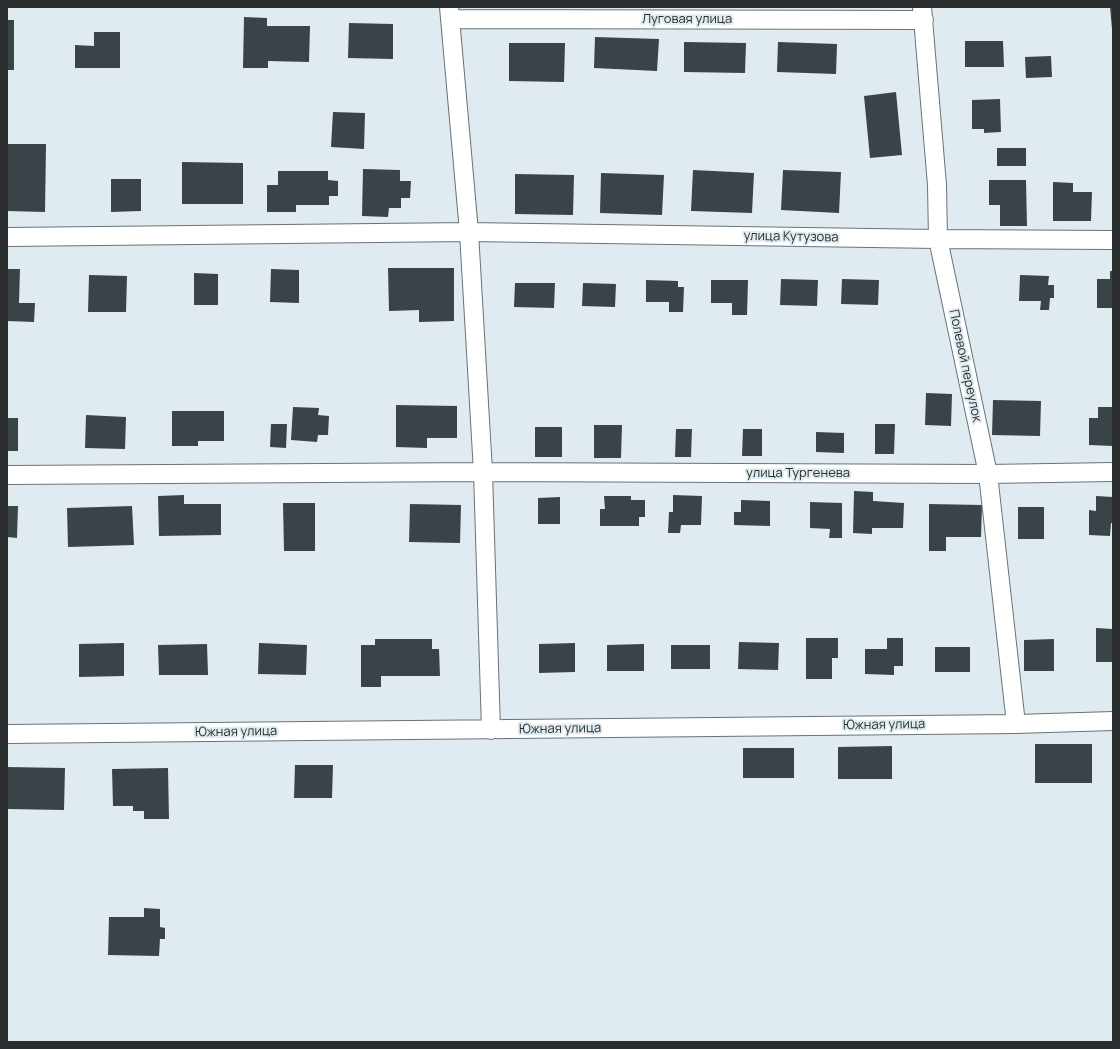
<!DOCTYPE html>
<html>
<head>
<meta charset="utf-8">
<style>
  body { margin:0 }
  #map { position:relative; width:1120px; height:1049px; overflow:hidden; background:#e0ebf1; font-family:Manrope,sans-serif }
  canvas { display:block }
  .frame { position:absolute; inset:0; border:8px solid #2a2e30; pointer-events:none }
</style>
</head>
<body>
<div id="map">
<canvas width="1120" height="1049"></canvas>
<div class="frame"></div>
</div>
<script>
const g = document.querySelector('canvas').getContext('2d');
g.lineJoin = 'round';
function paint(path, color) {
  g.fillStyle = color;
  g.fill(path, 'evenodd');
}
function poly(rows) {
  const path = new Path2D();
  for (const r of rows) {
    path.moveTo(r[0], r[1]);
    for (let i = 2; i < r.length; i += 2) path.lineTo(r[i], r[i + 1]);
  }
  return path;
}
function trace(path, color, width, dash) {
  g.strokeStyle = color;
  g.lineWidth = width;
  g.lineCap = dash ? 'butt' : 'round';
  g.setLineDash(dash || []);
  g.stroke(path);
}
function drawText(font, color, halo, rows, align = 'center') {
  g.font = font + ' Manrope,sans-serif';
  g.lineWidth = 4;
  g.setLineDash([]);
  g.textBaseline = 'middle';
  g.strokeStyle = halo;
  g.fillStyle = color;
  for (const [text, x, y, turn = 0] of rows) {
    g.save();
    g.translate(x, y);
    g.rotate((+turn || 0) * Math.PI / 180);
    g.textAlign = isNaN(turn) ? turn : align;
    if (halo) g.strokeText(text, 0, 0);
    g.fillText(text, 0, 0);
    g.restore();
  }
}
paint(poly([
  [1110,7,1113,7,1113,29,1112,29],
  [244,17,267,18,267,26,310,26,309,62,268,61,268,68,243,68],
  [7,20,14,20,14,70,7,70],
  [349,23,393,24,393,59,348,58],
  [94,32,120,32,120,68,75,68,75,45,94,46],
  [595,37,659,39,657,71,594,68],
  [965,41,1003,41,1004,67,965,67],
  [684,42,746,43,745,73,684,72],
  [778,42,837,44,836,74,777,72],
  [509,43,565,43,564,82,509,81],
  [1051,56,1052,77,1026,78,1025,57],
  [896,92,902,155,870,158,864,96],
  [1000,99,1001,132,984,133,984,129,972,129,972,100],
  [333,112,365,113,364,149,331,147],
  [7,144,46,144,45,212,7,211],
  [997,148,1026,148,1026,166,997,166],
  [182,162,243,163,243,204,182,204],
  [363,169,400,170,400,181,411,181,410,198,401,198,401,208,389,208,388,217,362,216],
  [693,170,754,173,752,213,691,211],
  [783,170,841,172,839,213,781,210],
  [278,171,328,171,328,180,338,181,338,196,329,196,329,205,296,205,296,212,267,212,267,185,278,185],
  [601,173,664,175,662,215,600,213],
  [515,174,574,175,573,215,515,214],
  [111,179,141,179,141,211,111,212],
  [989,180,1026,180,1027,226,1000,226,1000,205,989,205],
  [1053,182,1073,183,1073,192,1092,192,1091,221,1053,221],
  [388,268,454,268,454,321,419,322,419,310,389,311],
  [7,269,20,269,19,303,35,303,34,322,7,321],
  [271,269,299,270,299,303,270,302],
  [1110,271,1113,271,1113,308,1097,308,1097,279,1110,279],
  [194,273,218,274,218,305,194,305],
  [89,275,127,276,126,312,88,312],
  [1020,275,1049,276,1048,285,1054,285,1054,298,1050,298,1049,310,1040,310,1041,301,1019,301],
  [781,279,818,280,817,306,780,305],
  [842,279,879,280,878,305,841,304],
  [646,280,678,281,678,287,684,287,683,312,669,312,669,302,646,302],
  [711,280,748,280,747,315,732,315,732,303,711,303],
  [515,283,555,283,554,308,514,307],
  [583,283,616,284,615,307,582,306],
  [926,393,952,394,951,426,925,425],
  [993,400,1041,401,1040,436,992,435],
  [396,405,457,406,457,438,427,438,427,448,396,447],
  [293,407,319,408,318,415,329,416,328,435,318,435,317,442,291,440],
  [1098,407,1113,407,1113,446,1089,445,1089,418,1098,418],
  [172,411,224,411,224,441,198,441,198,446,172,446],
  [86,415,126,417,125,449,85,448],
  [7,418,18,418,18,451,7,451],
  [271,424,287,424,286,448,270,447],
  [875,424,895,424,894,454,875,454],
  [594,425,622,425,621,458,594,458],
  [535,427,562,427,562,457,535,457],
  [676,429,692,429,691,457,675,457],
  [743,429,762,429,762,456,742,456],
  [816,432,844,433,844,453,816,452],
  [854,491,873,492,873,501,904,503,903,528,872,528,872,534,853,533],
  [184,495,184,504,221,504,221,535,159,536,158,496],
  [673,495,702,496,701,525,681,525,680,533,668,533,669,512,673,512],
  [604,496,631,496,631,500,645,500,645,517,639,517,639,526,600,526,600,509,605,509],
  [1096,496,1113,497,1113,523,1111,523,1110,536,1089,535,1089,510,1096,511],
  [560,497,560,524,538,524,538,498],
  [741,500,770,501,770,526,734,525,734,512,741,512],
  [810,502,842,503,842,538,829,538,830,529,810,528],
  [283,503,315,503,315,551,284,551],
  [410,504,461,505,460,543,409,542],
  [929,504,982,505,981,537,946,537,946,551,929,551],
  [7,506,18,506,17,538,7,537],
  [132,506,134,545,68,547,67,508],
  [1018,507,1044,507,1044,539,1018,539],
  [1096,628,1113,629,1113,662,1096,662],
  [806,638,838,638,838,658,832,658,832,679,806,679],
  [887,638,903,638,903,666,894,666,894,675,865,674,865,649,887,649],
  [375,639,432,639,432,649,439,649,440,676,381,676,381,687,361,687,361,645,375,645],
  [1054,639,1054,671,1024,671,1024,640],
  [739,642,779,643,778,670,738,669],
  [124,643,124,676,79,677,79,644],
  [259,643,307,645,306,675,258,674],
  [575,643,575,672,539,673,539,644],
  [207,644,208,675,159,675,158,645],
  [644,644,644,671,607,671,607,645],
  [671,645,710,645,710,669,671,669],
  [935,647,970,647,970,672,935,672],
  [1035,744,1092,744,1092,783,1035,783],
  [892,746,892,779,838,779,838,747],
  [743,748,794,748,794,778,743,778],
  [295,765,333,765,332,798,294,798],
  [7,767,65,768,64,810,7,809],
  [168,768,169,819,144,819,144,811,133,811,133,806,113,806,112,769],
  [144,908,160,909,160,927,165,928,165,939,160,939,159,956,108,955,109,917,144,917]
]), '#3a4348');
const minor = poly([
  [449,7,469,232,483,472,491,730],
  [922,7,937,185,938,239,988,474,1016,724],
  [450,19,924,20],
  [7,237,469,232,938,239,1113,240],
  [7,475,483,472,988,474,1113,472],
  [7,734,1016,724,1113,721]
]);
trace(minor, '#697278', 20);
trace(minor, '#fff', 18);
drawText('13px', '#2a2e30', '#e0ebf1', [
  ["Луговая улица",687,19],
  ["улица Кутузова",791,237,1],
  ["Полевой переулок",965,366,78],
  ["улица Тургенева",798,473],
  ["Южная улица",884,725,-1],
  ["Южная улица",560,729,-1],
  ["Южная улица",236,732,-1]
]);
</script>
</body>
</html>
